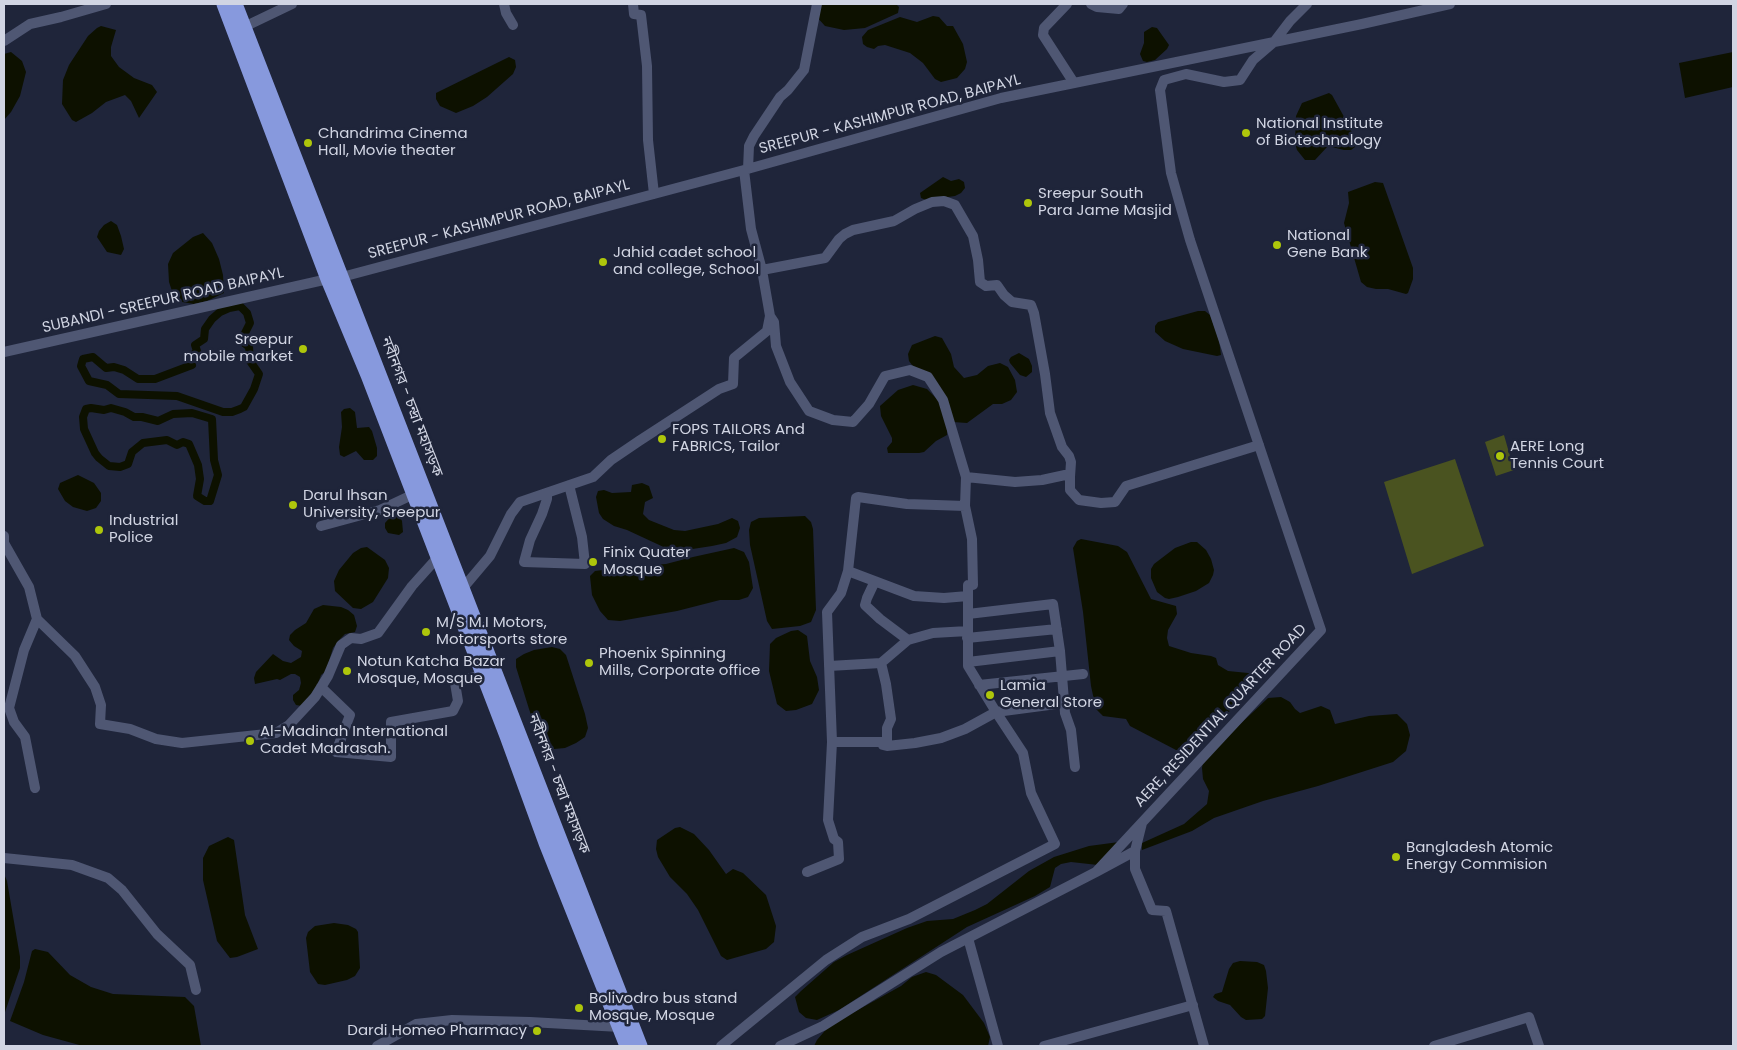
<!DOCTYPE html>
<html>
<head>
<meta charset="utf-8">
<style>
  body { margin:0 }
  #map { position:relative; width:1737px; height:1050px; overflow:hidden; background:#1f253a; font-family:Poppins,sans-serif }
  canvas { display:block }
  .frame { position:absolute; inset:0; border:5px solid #d1d5e3; pointer-events:none }
</style>
</head>
<body>
<div id="map">
<canvas width="1737" height="1050"></canvas>
<div class="frame"></div>
</div>
<script>
const g = document.querySelector('canvas').getContext('2d');
g.lineJoin = 'round';
function paint(path, color) {
  g.fillStyle = color;
  g.fill(path, 'evenodd');
}
function poly(rows) {
  const path = new Path2D();
  for (const r of rows) {
    path.moveTo(r[0], r[1]);
    for (let i = 2; i < r.length; i += 2) path.lineTo(r[i], r[i + 1]);
  }
  return path;
}
function trace(path, color, width, dash) {
  g.strokeStyle = color;
  g.lineWidth = width;
  g.lineCap = dash ? 'butt' : 'round';
  g.setLineDash(dash || []);
  g.stroke(path);
}
function drawText(font, color, halo, rows, align = 'center') {
  g.font = font + ' Poppins,"Noto Sans Bengali",sans-serif';
  g.lineWidth = 5;
  g.setLineDash([]);
  g.textBaseline = 'middle';
  g.strokeStyle = halo;
  g.fillStyle = color;
  for (const [text, x, y, turn = 0] of rows) {
    g.save();
    g.translate(x, y);
    g.rotate((+turn || 0) * Math.PI / 180);
    g.textAlign = isNaN(turn) ? turn : align;
    if (halo) g.strokeText(text, 0, 0);
    g.fillText(text, 0, 0);
    g.restore();
  }
}
paint(poly([
  [1504,435,1514,470,1496,476,1485,442],
  [1455,459,1484,546,1412,574,1384,482]
]), '#4a5320');
paint(poly([
  [821,4,896,4,899,7,898,13,865,28,844,30,825,26,816,16],
  [933,16,939,17,947,26,953,26,963,44,967,62,965,69,957,78,941,82,935,79,923,63,910,53,885,45,878,46,874,49,867,47,863,44,862,37,868,30,900,17,917,22],
  [101,26,116,30,111,47,111,56,119,67,134,78,152,85,157,92,139,118,131,101,125,95,106,102,92,113,76,122,72,120,62,104,63,80,69,65,88,36,97,28],
  [1152,27,1157,28,1169,45,1167,49,1155,60,1147,62,1143,61,1140,54,1144,43,1144,32],
  [11,52,22,61,26,72,20,96,11,112,4,120,4,54],
  [1733,52,1733,87,1685,98,1679,63],
  [509,57,515,60,516,67,513,74,487,97,473,106,456,113,440,106,436,99,436,93],
  [1329,93,1332,95,1348,124,1354,137,1355,147,1351,150,1344,150,1328,146,1315,160,1305,160,1297,150,1295,143,1296,116,1302,103],
  [943,177,951,181,959,179,964,182,965,188,961,193,955,196,926,200,921,198,920,193],
  [1375,182,1383,183,1413,268,1413,279,1408,293,1406,294,1388,289,1376,289,1367,287,1361,282,1344,223,1349,203,1348,192],
  [111,221,117,225,121,236,124,249,121,255,107,252,97,237,99,231,104,225],
  [203,233,212,243,219,259,223,275,224,293,207,301,194,304,182,302,173,294,169,282,168,264,173,253,193,237],
  [1198,311,1205,311,1210,315,1219,340,1221,355,1217,356,1183,349,1165,341,1155,332,1155,326,1158,322],
  [935,336,942,338,951,354,954,367,964,378,977,375,988,366,1000,363,1008,367,1015,380,1017,392,1011,400,1002,404,993,404,967,423,953,422,943,396,912,365,909,361,908,354,912,345],
  [1019,353,1029,359,1032,366,1032,372,1026,377,1020,375,1010,363,1009,360,1011,357],
  [913,385,927,389,939,401,947,427,947,435,936,441,924,452,919,453,888,453,887,448,892,442,892,438,881,416,880,406,898,390],
  [350,408,355,412,357,428,369,427,372,431,377,448,377,456,373,460,364,460,356,451,344,457,340,455,339,447,342,427,341,412,344,409],
  [78,475,94,483,101,493,101,501,96,508,87,511,73,507,65,501,58,489,60,483],
  [642,483,649,486,653,498,645,502,643,514,649,520,674,530,685,531,718,524,732,518,738,521,740,528,737,537,726,543,712,546,686,550,670,550,627,530,614,526,603,519,599,513,596,497,598,491,604,490,612,493,631,492,632,485],
  [394,513,400,517,402,521,403,532,399,535,388,533,385,528,385,523],
  [805,516,811,522,813,529,816,610,811,622,800,626,772,629,767,621,750,545,749,530,751,522,759,518],
  [1081,539,1118,546,1127,552,1151,599,1176,606,1177,614,1168,630,1167,638,1169,646,1191,653,1211,656,1216,658,1218,665,1228,671,1248,673,1256,677,1257,682,1254,686,1193,749,1176,750,1130,726,1126,719,1103,716,1096,709,1091,686,1083,612,1073,548,1077,541],
  [1191,542,1197,542,1206,550,1211,559,1214,570,1213,575,1209,583,1196,591,1178,597,1169,599,1165,598,1157,592,1151,578,1151,569,1154,564,1175,548],
  [367,547,385,560,389,568,388,578,373,602,361,609,353,608,335,591,334,581,339,570,353,553,361,548],
  [734,548,744,552,749,562,753,588,748,597,739,600,720,600,677,611,620,621,608,620,600,611,592,595,590,576,595,571,635,566,666,564,693,557],
  [323,605,341,607,348,610,354,615,357,626,355,632,345,634,339,640,333,648,326,671,321,675,317,686,302,706,296,705,293,700,293,695,299,690,301,683,300,677,295,674,291,674,280,680,277,679,255,684,254,678,256,672,273,654,283,661,291,663,301,657,302,651,294,646,289,640,290,635,295,630,306,623,314,609],
  [798,630,807,636,810,661,817,677,819,690,812,704,796,710,786,711,777,704,769,671,770,644,776,638,791,631],
  [552,647,560,649,566,655,585,714,588,728,585,737,576,743,565,748,554,749,546,744,538,735,529,709,516,667,516,659,524,654,534,650],
  [1281,697,1290,702,1295,709,1300,713,1321,706,1330,710,1335,724,1369,716,1397,714,1407,724,1410,735,1406,751,1393,762,1318,786,1263,801,1214,818,1192,831,1142,850,1142,843,1184,824,1207,804,1209,791,1203,779,1202,768,1203,762,1220,743,1268,698],
  [680,827,694,834,709,850,726,874,733,869,743,873,766,895,776,926,774,942,766,949,727,960,721,956,698,910,687,894,670,877,658,857,656,849,657,840,675,828],
  [228,837,234,840,245,915,258,949,237,957,230,958,217,941,203,880,203,858,209,846],
  [1119,842,1098,865,1071,862,1061,864,1055,868,1050,887,1035,896,967,927,839,1010,817,1020,806,1018,799,1012,795,997,801,991,834,962,847,955,907,928,927,921,953,919,975,910,987,904,1029,871,1054,857,1089,846],
  [4,874,7,881,20,957,20,968,4,1015],
  [334,923,348,925,356,929,358,932,360,968,355,976,347,980,325,985,318,984,310,972,306,938,308,932,315,926],
  [35,949,48,952,70,975,91,987,113,994,185,997,194,1006,201,1046,83,1046,43,1035,10,1021,24,982,32,951],
  [1240,961,1257,962,1264,965,1266,971,1268,988,1265,1016,1262,1019,1246,1020,1241,1017,1230,1005,1218,1001,1213,997,1215,994,1222,992,1229,969,1233,963],
  [926,972,936,975,963,995,984,1023,990,1037,988,1046,814,1046,817,1040,829,1026,901,986,912,977]
]), '#0d1100');
trace(poly([
  [240,306,247,313,250,323,244,335,244,343,249,347,250,361,259,374,254,389,244,407,240,409,232,412,223,412,177,396,119,394,107,385,89,381,81,366,83,359,93,357,106,368,114,367,124,370,138,379,155,379,192,365,188,360,197,351,195,345,204,339,205,329,212,319,220,312,229,308,240,306],
  [91,408,104,410,111,408,125,412,134,417,142,417,158,421,173,414,192,413,212,419,214,460,218,475,210,501,205,501,197,496,200,479,198,465,189,444,183,442,177,445,167,440,143,443,132,452,128,464,120,467,109,466,99,458,95,453,84,429,83,417,86,409,91,408]
]), '#0d1100', 8);
trace(poly([
  [504,4,506,13,513,25],
  [633,4,634,14,641,15,647,66,648,140,654,194],
  [1067,4,1044,28,1043,35,1074,83],
  [1091,4,1097,7,1119,9,1123,4],
  [244,27,292,4],
  [4,41,30,24,61,17,106,4],
  [748,169,749,146,754,136,780,97,788,90,804,70,817,4],
  [762,270,825,258,839,239,845,234,853,230,894,221,915,209,932,202,944,201,955,205,973,236,978,260,980,282,986,286,997,285,1004,295,1012,302,1031,305,1034,313,1045,374,1050,413,1062,447,1069,456,1071,462,1070,477],
  [342,277,744,170,1001,98,1362,24,1450,4],
  [4,352,328,279],
  [966,477,1015,482,1042,480,1065,475,1070,477,1070,490,1079,500,1101,503,1115,502,1126,486,1259,445],
  [547,493,547,499,542,514,530,540,524,562,585,564,582,537,569,485],
  [321,526,380,510,414,494],
  [4,536,4,543,29,587,37,619,24,650,9,708,14,722,25,737,35,788],
  [848,571,914,596,944,598,968,596],
  [875,581,867,598,865,605,880,619,908,640],
  [463,588,490,556,511,514,520,502,593,477,611,460,639,441,719,389,733,384,734,358,767,331,770,316,762,270,751,229,744,170],
  [968,614,1053,604,1060,651,1065,713,1071,730,1075,767],
  [37,619,75,656,95,687,101,705,100,724,130,729,156,739,182,743,276,733,289,725,315,697,328,676,341,645,351,638,361,639,378,633,412,586,438,557],
  [967,638,1057,629],
  [968,662,1060,651],
  [881,663,886,684,891,719,887,728,887,746],
  [829,666,881,663,908,640,933,633,968,631],
  [979,685,1083,674],
  [321,687,350,715,336,752,391,757,391,722,453,711,458,701,455,683,483,674],
  [832,742,883,742,883,745,887,746,915,743,941,738,965,729,996,712,1064,703],
  [1142,823,1135,851,1135,869,1152,910,1166,911,1204,1046],
  [1135,851,1096,872,1321,630,1190,240,1171,173,1160,90,1164,80,1186,74,1224,82,1240,80,1253,60,1274,42,1290,21,1307,4],
  [4,858,72,865,108,878,122,890,157,934,190,965,196,990],
  [807,872,839,859,838,842,834,839,828,820,832,742,827,612,841,593,848,571,856,498,858,497,907,504,965,506],
  [968,938,998,1046],
  [377,1046,416,1024,452,1020,530,1022,620,1027],
  [721,1046,826,960,862,937,909,919,1055,844,1031,793,1023,753,996,712,968,666,968,585,973,585,972,539,965,506,966,477,943,400,928,377,910,370,885,376,869,404,853,422,833,420,809,411,790,382,776,346,774,322,770,316],
  [780,1046,823,1026,941,952,1096,872],
  [1044,1046,1193,1005],
  [1434,1046,1529,1017,1539,1046]
]), '#4f5773', 10);
trace(poly([
  [224,4,328,279,368,375,507,736,546,843,627,1046],
  [235,4,640,1046]
]), '#8799dd', 15);
for (const [x, y, r, color] of [
  [1246,133,5,"#aec60b"],
  [308,143,5,"#aec60b"],
  [1028,203,5,"#aec60b"],
  [1277,245,5,"#aec60b"],
  [603,262,5,"#aec60b"],
  [303,349,5,"#aec60b"],
  [662,439,5,"#aec60b"],
  [1500,456,5,"#aec60b"],
  [293,505,5,"#aec60b"],
  [99,530,5,"#aec60b"],
  [593,562,5,"#aec60b"],
  [426,632,5,"#aec60b"],
  [589,663,5,"#aec60b"],
  [347,671,5,"#aec60b"],
  [990,695,5,"#aec60b"],
  [250,741,5,"#aec60b"],
  [1396,857,5,"#aec60b"],
  [579,1008,5,"#aec60b"],
  [537,1031,5,"#aec60b"]
]) {
  const dot = new Path2D();
  dot.arc(x, y, r, 0, 2 * Math.PI);
  g.fillStyle = color;
  g.fill(dot);
  trace(dot, '#1f253a', 2);
}
drawText('15px', '#d1d5e3', '#1f253a', [
  ["SREEPUR - KASHIMPUR ROAD, BAIPAYL",890,115,-15],
  ["SREEPUR - KASHIMPUR ROAD, BAIPAYL",499,220,-15],
  ["SUBANDI - SREEPUR ROAD BAIPAYL",163,301,-13],
  ["নবীনগর - চন্দ্রা মহাসড়ক",411,407,69],
  ["AERE, RESIDENTIAL QUARTER ROAD",1221,716,-47],
  ["নবীনগর - চন্দ্রা মহাসড়ক",558,784,69]
]);
drawText('15px', '#d1d5e3', '#1f253a', [
  ["National Institute",1256,124],
  ["of Biotechnology",1256,141],
  ["Chandrima Cinema",318,134],
  ["Hall, Movie theater",318,151],
  ["Sreepur South",1038,194],
  ["Para Jame Masjid",1038,211],
  ["National",1287,236],
  ["Gene Bank",1287,253],
  ["Jahid cadet school",613,253],
  ["and college, School",613,270],
  ["Sreepur",293,340,"right"],
  ["mobile market",293,357,"right"],
  ["FOPS TAILORS And",672,430],
  ["FABRICS, Tailor",672,447],
  ["AERE Long",1510,447],
  ["Tennis Court",1510,464],
  ["Darul Ihsan",303,496],
  ["University, Sreepur",303,513],
  ["Industrial",109,521],
  ["Police",109,538],
  ["Finix Quater",603,553],
  ["Mosque",603,570],
  ["M/S M.I Motors,",436,623],
  ["Motorsports store",436,640],
  ["Phoenix Spinning",599,654],
  ["Mills, Corporate office",599,671],
  ["Notun Katcha Bazar",357,662],
  ["Mosque, Mosque",357,679],
  ["Lamia",1000,686],
  ["General Store",1000,703],
  ["Al-Madinah International",260,732],
  ["Cadet Madrasah.",260,749],
  ["Bangladesh Atomic",1406,848],
  ["Energy Commision",1406,865],
  ["Bolivodro bus stand",589,999],
  ["Mosque, Mosque",589,1016],
  ["Dardi Homeo Pharmacy",527,1031,"right"]
], 'left');
</script>
</body>
</html>
